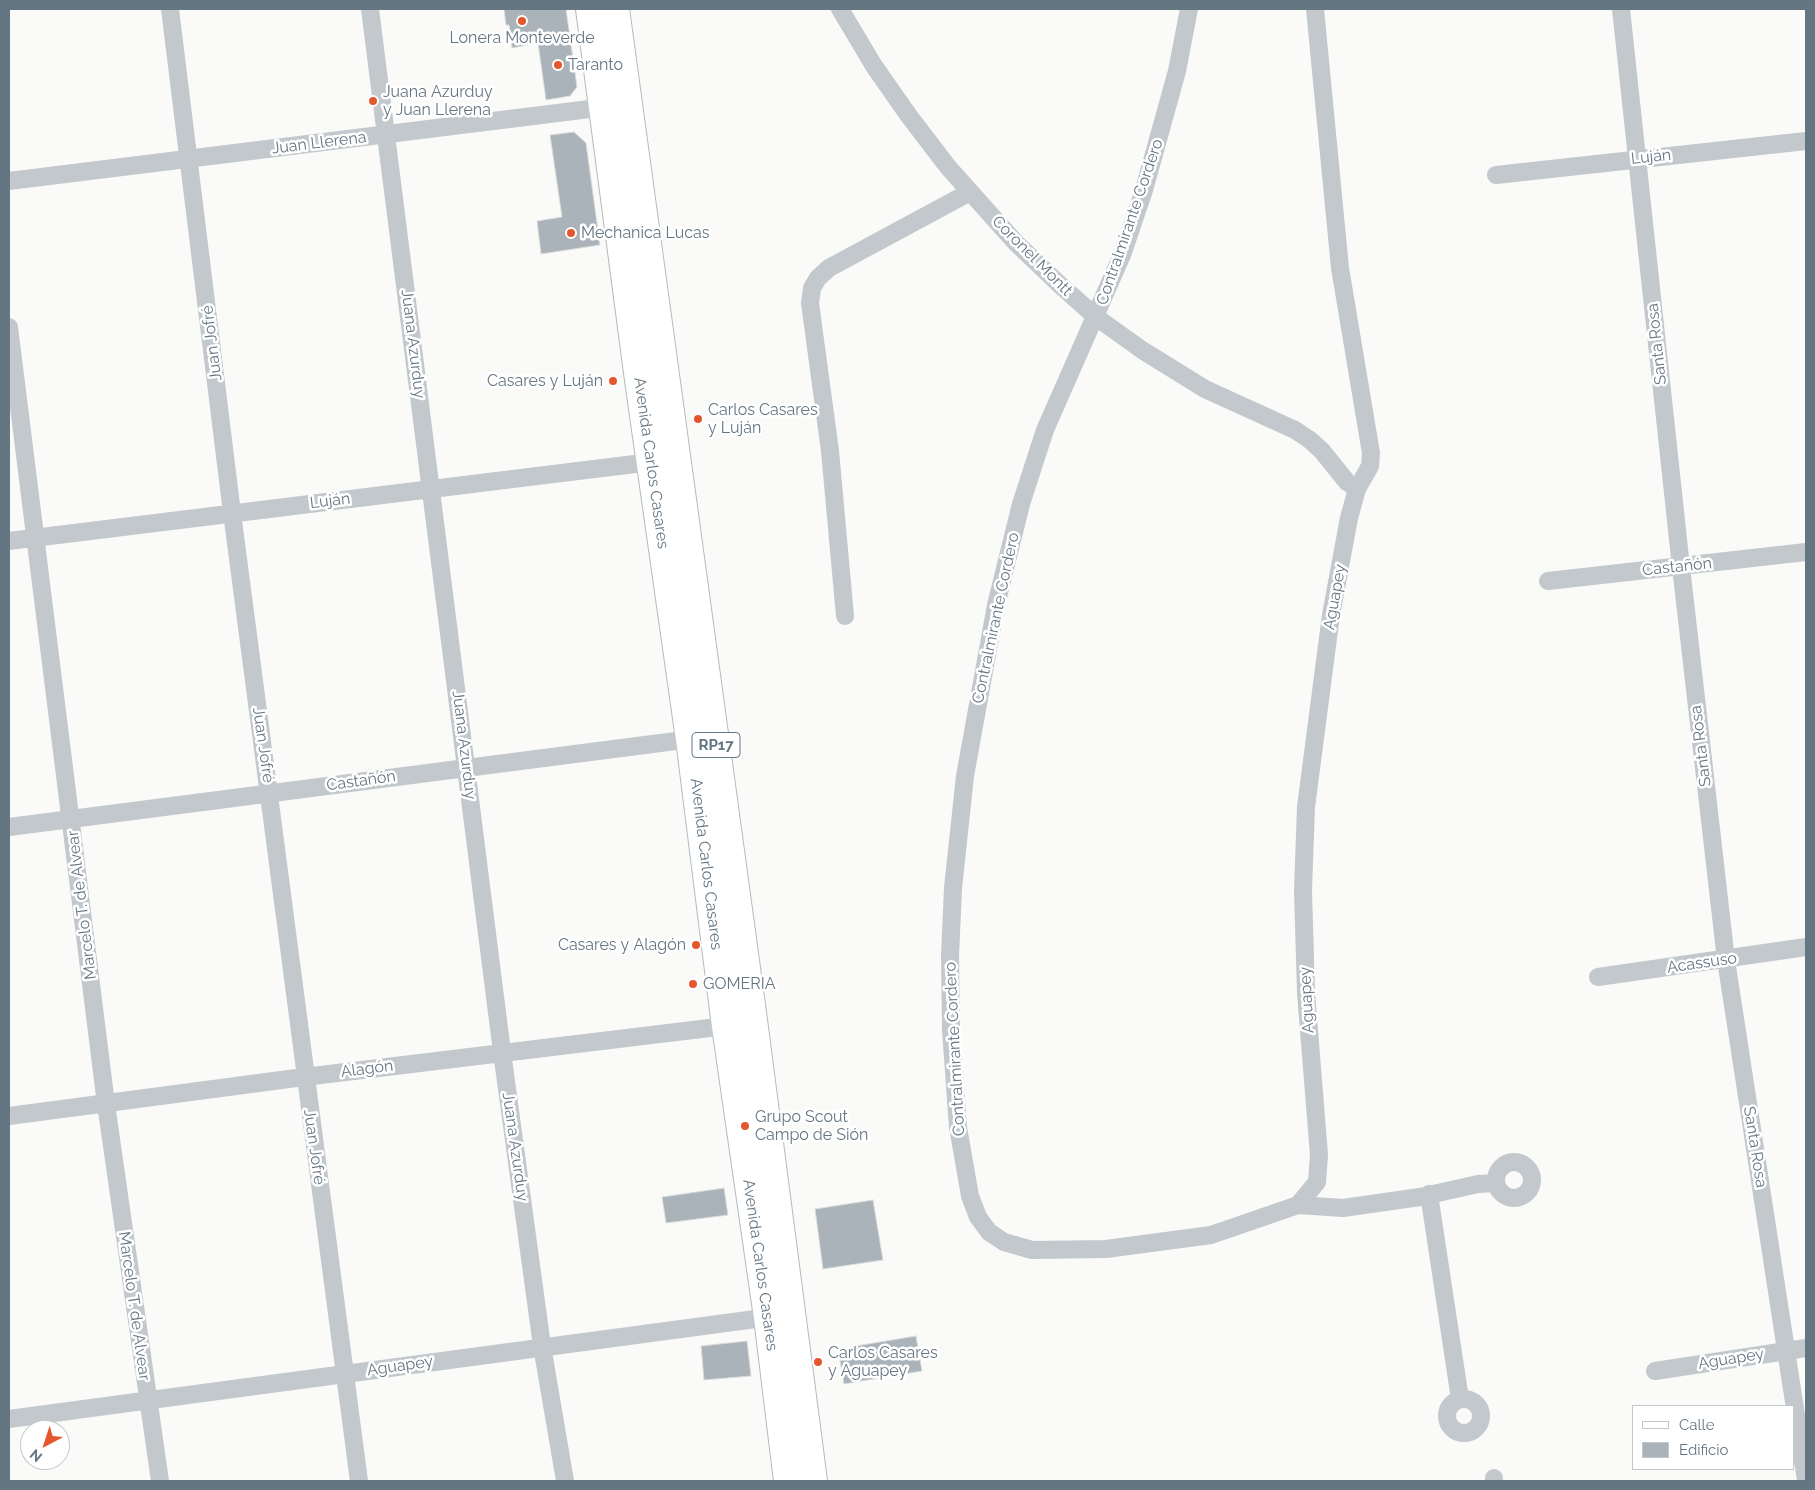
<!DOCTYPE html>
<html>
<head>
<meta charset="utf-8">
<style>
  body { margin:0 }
  #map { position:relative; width:1815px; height:1490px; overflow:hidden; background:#fafaf8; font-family:Raleway,sans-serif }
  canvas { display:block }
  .frame { position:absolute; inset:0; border:10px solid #657683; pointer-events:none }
  .legend { position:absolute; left:1632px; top:1405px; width:162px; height:65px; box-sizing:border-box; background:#fff; border:1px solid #c1c8cd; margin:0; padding:6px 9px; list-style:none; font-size:15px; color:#657683 }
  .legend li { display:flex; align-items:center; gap:10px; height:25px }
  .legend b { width:25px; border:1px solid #c1c8cd }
  .north { position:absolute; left:20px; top:1420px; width:50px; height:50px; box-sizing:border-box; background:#fff; border:1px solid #c1c8cd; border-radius:50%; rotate:220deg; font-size:14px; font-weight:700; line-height:20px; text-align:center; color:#657683 }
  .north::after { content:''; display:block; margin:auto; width:18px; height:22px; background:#e4572e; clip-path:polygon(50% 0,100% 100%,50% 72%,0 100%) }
</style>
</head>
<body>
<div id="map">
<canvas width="1815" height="1490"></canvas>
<div class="frame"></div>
<ul class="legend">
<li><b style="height:6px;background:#fff"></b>Calle</li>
<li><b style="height:14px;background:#aab3b9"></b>Edificio</li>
</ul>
<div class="north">N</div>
</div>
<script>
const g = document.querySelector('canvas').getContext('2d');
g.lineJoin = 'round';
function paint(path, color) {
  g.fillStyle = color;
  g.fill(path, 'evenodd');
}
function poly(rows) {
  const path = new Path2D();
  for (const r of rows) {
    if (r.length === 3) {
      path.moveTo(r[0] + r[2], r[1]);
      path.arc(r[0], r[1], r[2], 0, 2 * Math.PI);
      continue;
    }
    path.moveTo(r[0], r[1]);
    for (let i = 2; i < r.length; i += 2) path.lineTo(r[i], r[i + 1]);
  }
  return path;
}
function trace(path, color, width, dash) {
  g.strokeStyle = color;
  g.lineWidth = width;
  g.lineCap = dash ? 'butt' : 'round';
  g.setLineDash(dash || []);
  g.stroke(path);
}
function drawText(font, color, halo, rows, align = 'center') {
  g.font = font + ' Raleway,sans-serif';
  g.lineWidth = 5;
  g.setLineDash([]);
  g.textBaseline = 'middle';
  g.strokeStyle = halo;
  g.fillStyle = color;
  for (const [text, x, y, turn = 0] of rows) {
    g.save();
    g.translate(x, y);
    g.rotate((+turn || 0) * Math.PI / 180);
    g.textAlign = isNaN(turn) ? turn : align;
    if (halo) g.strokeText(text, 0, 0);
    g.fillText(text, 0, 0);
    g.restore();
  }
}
const building = poly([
  [504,9,566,9,577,87,570,96,546,100,538,43,512,48,509,25,506,25,504,9],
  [574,132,586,143,600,245,541,254,537,221,562,217,550,135,574,132],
  [724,1188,728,1215,666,1223,662,1197,724,1188],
  [873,1200,883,1260,823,1269,815,1209,873,1200],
  [916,1336,922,1371,844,1384,838,1349,916,1336],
  [747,1341,751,1376,704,1380,701,1346,747,1341]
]);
paint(building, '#aab3b9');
trace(building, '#dcdcda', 1);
const primary = poly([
  [590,9,639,380,690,739,726,1026,768,1317,788,1481],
  [615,9,751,1005,813,1481]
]);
trace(primary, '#b5babe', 30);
trace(poly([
  [170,9,232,513,359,1481],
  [370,9,502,1052,542,1346,565,1481],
  [840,9,874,66,909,116,948,167,1016,243,1059,284,1096,317,1142,350,1205,389,1295,430,1310,440,1322,451,1347,482,1357,489],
  [1189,9,1177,71,1144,190,1122,255,1045,430,1021,504,996,605,965,776,953,888,950,956,951,1030,958,1127,970,1196,978,1217,989,1232,1004,1242,1032,1250,1106,1249,1211,1235,1298,1205,1317,1182,1319,1155,1306,993,1303,890,1306,807,1331,615,1349,518,1357,489,1370,466,1371,453,1340,268,1315,9],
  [1621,9,1681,567,1726,960,1806,1480],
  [1496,175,1806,141],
  [9,181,614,106],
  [9,327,106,1104,160,1481],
  [9,541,651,462],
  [1548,581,1806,552],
  [845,616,830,451,810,303,812,288,818,278,829,268,970,192],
  [9,827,699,738],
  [1598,977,1806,947],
  [9,1116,304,1077,726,1026],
  [1514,1180,18],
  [1429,1194,1460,1399],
  [1298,1205,1343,1208,1420,1197,1478,1184,1496,1183],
  [1655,1371,1806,1348],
  [1464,1416,17],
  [9,1419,778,1316],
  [1494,1478,1494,1481]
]), '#c3c8cc', 18);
trace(primary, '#fff', 28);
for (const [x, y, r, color] of [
  [522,21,5,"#e4572e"],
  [558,65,5,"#e4572e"],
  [373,101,5,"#e4572e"],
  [571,233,5,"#e4572e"],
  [613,381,5,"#e4572e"],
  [698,419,5,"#e4572e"],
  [696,945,5,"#e4572e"],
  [693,984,5,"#e4572e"],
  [745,1126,5,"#e4572e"],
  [818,1362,5,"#e4572e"]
]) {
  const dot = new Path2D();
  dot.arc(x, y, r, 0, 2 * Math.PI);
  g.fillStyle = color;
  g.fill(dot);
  trace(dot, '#fff', 2);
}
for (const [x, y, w] of [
  [716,745,48]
]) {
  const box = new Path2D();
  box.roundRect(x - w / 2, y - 12.5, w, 25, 4);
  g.fillStyle = '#fff';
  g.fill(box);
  trace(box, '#657683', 1);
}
drawText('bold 15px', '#657683', null, [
  ["RP17",716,745]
]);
drawText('16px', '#657683', '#fff', [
  ["Lonera Monteverde",522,38,"center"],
  ["Taranto",568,65],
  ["Juana Azurduy",383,92],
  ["y Juan Llerena",383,110],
  ["Mechanica Lucas",581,233],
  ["Casares y Luján",603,381,"right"],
  ["Carlos Casares",708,410],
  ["y Luján",708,428],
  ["Casares y Alagón",686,945,"right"],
  ["GOMERIA",703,984],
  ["Grupo Scout",755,1117],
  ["Campo de Sión",755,1135],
  ["Carlos Casares",828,1353],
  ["y Aguapey",828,1371]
], 'left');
drawText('16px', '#657683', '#fff', [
  ["Juan Llerena",319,143,-7],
  ["Luján",1651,157,-6],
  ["Contralmirante Cordero",1130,222,-71],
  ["Coronel Montt",1032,256,45],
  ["Juan Jofré",212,343,-97],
  ["Juana Azurduy",413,344,83],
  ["Santa Rosa",1657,344,-96],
  ["Avenida Carlos Casares",651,463,82],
  ["Luján",330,501,-7],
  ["Castañón",1677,567,-6],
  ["Aguapey",1335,597,-80],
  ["Contralmirante Cordero",996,618,-78],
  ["Juan Jofré",263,745,82],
  ["Juana Azurduy",464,745,83],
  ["Santa Rosa",1701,746,-97],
  ["Castañón",361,781,-8],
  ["Avenida Carlos Casares",706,864,83],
  ["Marcelo T. de Alvear",82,905,-97],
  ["Acassuso",1702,963,-8],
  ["Aguapey",1307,1000,-93],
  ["Contralmirante Cordero",955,1049,-93],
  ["Alagón",367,1069,-7],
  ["Juan Jofré",314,1147,82],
  ["Juana Azurduy",515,1147,82],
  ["Santa Rosa",1755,1147,81],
  ["Avenida Carlos Casares",760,1265,82],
  ["Marcelo T. de Alvear",134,1306,82],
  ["Aguapey",1731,1359,-9],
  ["Aguapey",400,1366,-8]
]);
</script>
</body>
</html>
